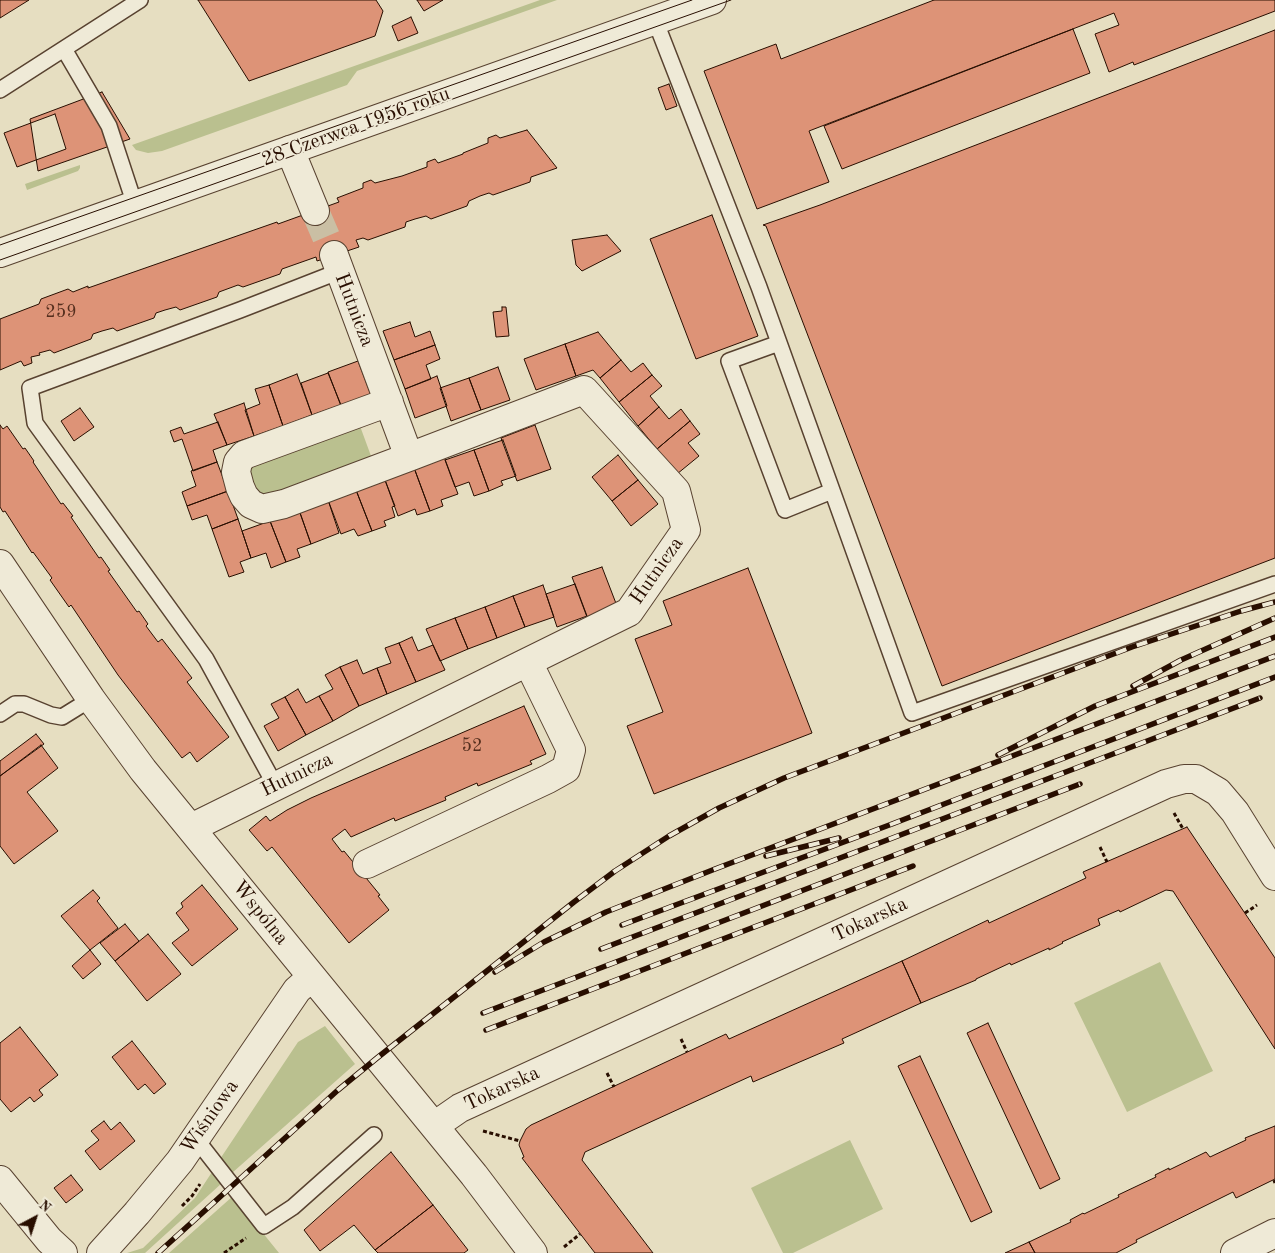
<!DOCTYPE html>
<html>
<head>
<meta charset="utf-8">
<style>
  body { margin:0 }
  #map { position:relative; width:1275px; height:1253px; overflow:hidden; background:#e6dec1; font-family:"Old Standard TT",serif }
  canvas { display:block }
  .north { position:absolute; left:10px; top:1193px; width:50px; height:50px; -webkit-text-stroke:4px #efead7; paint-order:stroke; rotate:40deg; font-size:14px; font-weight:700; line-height:20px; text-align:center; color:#280e00 }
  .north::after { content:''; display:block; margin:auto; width:18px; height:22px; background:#280e00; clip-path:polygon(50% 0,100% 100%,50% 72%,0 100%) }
</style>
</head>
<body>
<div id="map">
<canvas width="1275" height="1253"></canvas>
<div class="north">N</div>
</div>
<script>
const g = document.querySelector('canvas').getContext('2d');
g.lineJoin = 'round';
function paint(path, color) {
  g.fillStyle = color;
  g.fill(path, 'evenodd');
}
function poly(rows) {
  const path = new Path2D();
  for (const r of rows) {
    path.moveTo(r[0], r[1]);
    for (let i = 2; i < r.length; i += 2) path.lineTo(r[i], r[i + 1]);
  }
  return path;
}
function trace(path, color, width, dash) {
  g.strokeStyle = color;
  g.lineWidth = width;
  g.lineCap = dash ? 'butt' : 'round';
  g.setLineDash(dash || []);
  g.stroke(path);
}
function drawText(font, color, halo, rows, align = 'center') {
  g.font = font + ' "Old Standard TT",serif';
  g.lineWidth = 4;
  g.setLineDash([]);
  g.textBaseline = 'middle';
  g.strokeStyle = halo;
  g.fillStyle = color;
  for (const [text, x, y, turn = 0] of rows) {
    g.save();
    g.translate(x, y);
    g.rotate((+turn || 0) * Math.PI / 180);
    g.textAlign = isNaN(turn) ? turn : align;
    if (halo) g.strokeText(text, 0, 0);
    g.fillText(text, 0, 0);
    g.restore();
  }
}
paint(poly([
  [540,0,557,0,357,71,347,85,162,151,148,153,136,150,132,145],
  [80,165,80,168,78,171,27,190,25,184],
  [360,426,371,456,259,498,248,468],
  [1160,962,1213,1071,1127,1112,1074,1003],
  [325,1026,355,1064,232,1173,220,1159,298,1042],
  [850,1140,883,1209,793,1253,783,1253,751,1188],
  [212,1172,222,1183,145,1253,127,1253,143,1248,195,1198],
  [233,1196,279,1253,169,1253]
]), '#bac08f');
const building = poly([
  [0,0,29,0,0,18,0,0],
  [198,0,376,0,383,11,375,36,249,81,198,0],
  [417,0,443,0,424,11,417,0],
  [934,0,1275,0,1275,11,1134,65,1133,62,1109,72,1095,34,1119,25,1114,13,809,131,829,182,757,209,704,71,776,44,781,59,934,0],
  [411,17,418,33,398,41,392,26,411,17],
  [1073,29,1090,73,842,169,824,126,1073,29],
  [1275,30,1275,558,942,686,766,226,763,225,820,205,1275,30],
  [669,84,677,106,666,110,658,88,669,84],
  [102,92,130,139,38,171,30,119,102,92],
  [55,114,66,149,17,167,4,133,55,114],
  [527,130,557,168,531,177,530,182,493,195,489,193,480,196,469,201,467,206,431,219,426,216,415,219,406,222,405,227,368,240,363,238,356,240,359,247,317,261,316,257,282,269,280,274,243,287,238,285,219,292,217,297,180,310,176,307,165,310,156,313,154,318,117,331,113,328,102,331,93,334,91,339,54,353,50,350,39,353,40,355,31,357,32,363,24,366,21,361,0,370,0,319,39,304,41,299,68,289,73,292,88,286,88,288,277,222,278,224,339,202,337,198,363,188,363,183,371,180,375,183,402,176,427,167,427,162,435,159,438,163,463,154,463,153,488,143,488,138,496,135,500,138,527,130],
  [712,215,758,336,696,359,650,239,712,215],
  [607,235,621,251,582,271,576,265,572,240,607,235],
  [502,307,506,307,509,336,496,337,493,312,502,311,502,307],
  [410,322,415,337,430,331,435,345,394,360,383,331,410,322],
  [598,332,621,360,600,378,593,370,576,376,565,344,598,332],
  [565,344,576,376,536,390,524,359,565,344],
  [435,345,440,359,426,365,431,379,405,389,394,360,435,345],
  [621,360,631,372,643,363,652,375,619,402,600,378,621,360],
  [358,361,371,395,341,406,328,372,358,361],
  [498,367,510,400,481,410,469,378,498,367],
  [328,373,341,405,312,415,301,383,328,373],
  [297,374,312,415,283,426,269,385,297,374],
  [652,375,662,386,650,396,659,407,638,426,619,402,652,375],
  [437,376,447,406,415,418,405,389,437,376],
  [469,378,481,410,451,421,440,388,469,378],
  [269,385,283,426,254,436,245,410,260,404,255,389,269,385],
  [244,403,254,436,227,445,214,414,244,403],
  [659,407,669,419,681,409,690,421,657,449,638,426,659,407],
  [80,408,94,427,74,441,61,421,80,408],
  [690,421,700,434,688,443,699,456,677,474,657,449,690,421],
  [218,422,227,445,213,450,217,462,193,471,182,439,174,442,170,431,181,427,184,434,218,422],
  [0,425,3,429,7,426,23,449,25,448,34,461,33,462,61,504,63,503,73,516,71,517,99,558,101,557,110,570,108,571,137,612,139,611,148,624,146,626,158,642,162,639,192,678,187,682,229,737,197,762,190,752,182,758,118,675,71,605,69,607,50,580,52,578,33,552,32,553,5,511,3,512,0,507,0,425],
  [535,425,551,469,517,481,501,438,535,425],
  [503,440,516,476,501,481,503,485,489,491,474,450,503,440],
  [474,450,489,491,474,496,469,482,455,487,445,460,474,450],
  [443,454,458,494,441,500,443,506,430,511,413,465,443,454],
  [618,455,638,480,612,501,592,477,618,455],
  [217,462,228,491,187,506,182,492,196,486,191,471,217,462],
  [413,465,430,511,417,515,415,509,398,516,385,480,413,465],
  [385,480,395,506,392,507,395,517,384,521,386,526,372,531,356,490,385,480],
  [638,480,658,504,631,526,612,501,638,480],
  [356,490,372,531,358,536,354,529,341,534,328,500,356,490],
  [228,491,238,519,212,529,207,515,192,520,187,506,228,491],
  [328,500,339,533,311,544,299,510,328,500],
  [299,510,311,544,297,549,300,557,286,562,270,521,299,510],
  [238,519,251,558,240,562,244,572,229,577,212,529,238,519],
  [270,521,286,562,271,568,266,553,251,558,242,531,270,521],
  [602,567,617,606,587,617,572,577,602,567],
  [748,568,812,733,654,794,627,726,663,712,635,639,672,625,663,601,748,568],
  [575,584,587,616,557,627,546,594,575,584],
  [543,585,554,617,525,627,513,596,543,585],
  [513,596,525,627,497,638,485,607,513,596],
  [485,607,497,638,468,649,455,618,485,607],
  [455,618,468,649,440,661,426,629,455,618],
  [412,637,418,651,433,645,445,670,416,682,399,643,412,637],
  [399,643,416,682,387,694,377,668,391,663,385,648,399,643],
  [357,660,363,674,377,668,387,694,359,706,340,667,357,660],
  [340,667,359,706,333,721,319,696,333,689,325,675,340,667],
  [298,689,306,703,319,696,333,721,306,735,285,697,298,689],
  [285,697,306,735,278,751,264,726,279,718,271,704,285,697],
  [524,706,546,754,530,761,532,764,478,786,477,783,445,797,446,800,395,821,394,818,351,837,345,829,332,839,342,852,344,851,380,895,378,896,389,910,349,943,272,847,267,851,249,830,266,816,270,821,287,810,311,798,524,706],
  [36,734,44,744,0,776,0,761,36,734],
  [41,745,58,768,27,792,58,831,14,864,0,846,0,776,41,745],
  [1187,827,1275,958,1275,1049,1173,891,1166,890,1120,912,1119,910,1098,919,1100,925,1062,942,1063,943,1049,950,1049,948,1011,965,1010,963,976,979,976,980,921,1003,902,961,988,920,989,923,1086,878,1083,872,1187,827],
  [202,885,238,929,192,966,172,943,189,930,176,913,183,907,181,903,202,885],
  [93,890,100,898,97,901,118,928,90,950,61,916,93,890],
  [125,924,139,941,115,961,100,943,125,924],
  [148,934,181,974,147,1001,115,961,148,934],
  [90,950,101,964,83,979,72,966,90,950],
  [902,961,921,1003,842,1039,844,1043,753,1082,751,1076,585,1152,582,1160,653,1253,595,1253,522,1158,524,1157,519,1145,520,1141,526,1129,531,1125,726,1034,729,1039,902,961],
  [988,1023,1060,1179,1040,1189,967,1033,988,1023],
  [20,1027,58,1075,39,1090,43,1095,34,1102,30,1097,11,1112,0,1099,0,1043,20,1027],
  [132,1041,166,1084,154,1094,145,1084,138,1090,112,1057,132,1041],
  [920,1056,992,1212,971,1222,898,1066,920,1056],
  [104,1121,111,1130,120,1122,135,1141,100,1170,85,1151,99,1140,91,1131,104,1121],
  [1275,1126,1275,1179,1236,1198,1233,1192,1136,1240,1137,1242,1116,1253,1035,1253,1029,1242,1071,1222,1070,1220,1083,1213,1084,1214,1119,1197,1118,1195,1156,1177,1155,1175,1169,1168,1169,1170,1206,1152,1210,1157,1246,1140,1245,1138,1275,1126],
  [391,1152,433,1205,375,1250,354,1225,320,1251,304,1230,391,1152],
  [71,1175,83,1190,66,1203,54,1188,71,1175],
  [433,1205,468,1250,464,1253,378,1253,375,1250,433,1205],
  [1029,1242,1035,1253,1005,1253,1029,1242]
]);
paint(building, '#dd9377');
trace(building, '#280e00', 1);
trace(poly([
  [315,211,334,255]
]), '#cabfa4', 28, [28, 14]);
const service = poly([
  [655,20,759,287,912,713,1275,584],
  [64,49,109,126,135,205],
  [0,90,140,0],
  [779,343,729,361,785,510,832,491],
  [0,714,15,704,24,704,51,715,62,717,91,699],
  [275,785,206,659,35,423,30,388,240,310,340,271],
  [196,1139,264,1226,293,1207,374,1135]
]);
const minor = poly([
  [290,150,315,211],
  [389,402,244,455,238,462,236,472,240,487,244,496,251,504,262,509,284,504,409,457],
  [0,564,91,699,143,770,474,1175,533,1253],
  [191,828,629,612,686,530,676,491,584,390,409,457,334,255],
  [367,864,548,779,566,769,571,750,528,662],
  [434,1126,460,1108,1166,784,1184,779,1196,779,1218,792,1235,812,1275,876],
  [0,1180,49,1240,63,1253],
  [101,1253,137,1213,180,1161,297,990,312,977],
  [1235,1253,1275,1233]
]);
const tertiary = poly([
  [0,253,712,0]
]);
trace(service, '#584230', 18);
trace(minor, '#584230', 30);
trace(tertiary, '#584230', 30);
trace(poly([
  [1174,813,1183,829],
  [1100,847,1107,862],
  [1245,913,1257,905],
  [681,1039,687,1052],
  [607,1073,614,1087],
  [483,1131,520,1141],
  [1274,1180,1275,1183],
  [182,1206,192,1196,200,1184],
  [564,1247,580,1234],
  [224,1253,246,1238]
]), '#280e00', 3, [4, 2.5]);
trace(service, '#efead7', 15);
trace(minor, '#efead7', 28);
trace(tertiary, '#efead7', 28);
trace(poly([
  [0,245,692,0],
  [0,260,731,0]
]), '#280e00', 1);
const rail = poly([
  [1133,686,1181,660,1275,618],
  [998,755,1095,706,1275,637],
  [766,856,839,838],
  [622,925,892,824,1275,677],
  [601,949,1260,698],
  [495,972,544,942,606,912,715,869,1275,656],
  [483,1013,1080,784],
  [486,1030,913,866],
  [158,1253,338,1090,377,1058,574,902,615,871,669,836,719,808,784,778,1132,647,1241,611,1275,602]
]);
trace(rail, '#280e00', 5.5);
trace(rail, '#efead7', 4, [11]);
drawText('18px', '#552f1e', null, [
  ["259",61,312],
  ["52",472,746]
]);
drawText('20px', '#280e00', '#efead7', [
  ["28 Czerwca 1956 roku",356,127,-20],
  ["Hutnicza",354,310,69],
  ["Hutnicza",657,571,-55],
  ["Hutnicza",297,775,-26],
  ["Wspólna",260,913,51],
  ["Tokarska",870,920,-25],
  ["Tokarska",502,1089,-25],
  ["Wiśniowa",210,1117,-55]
]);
</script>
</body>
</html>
